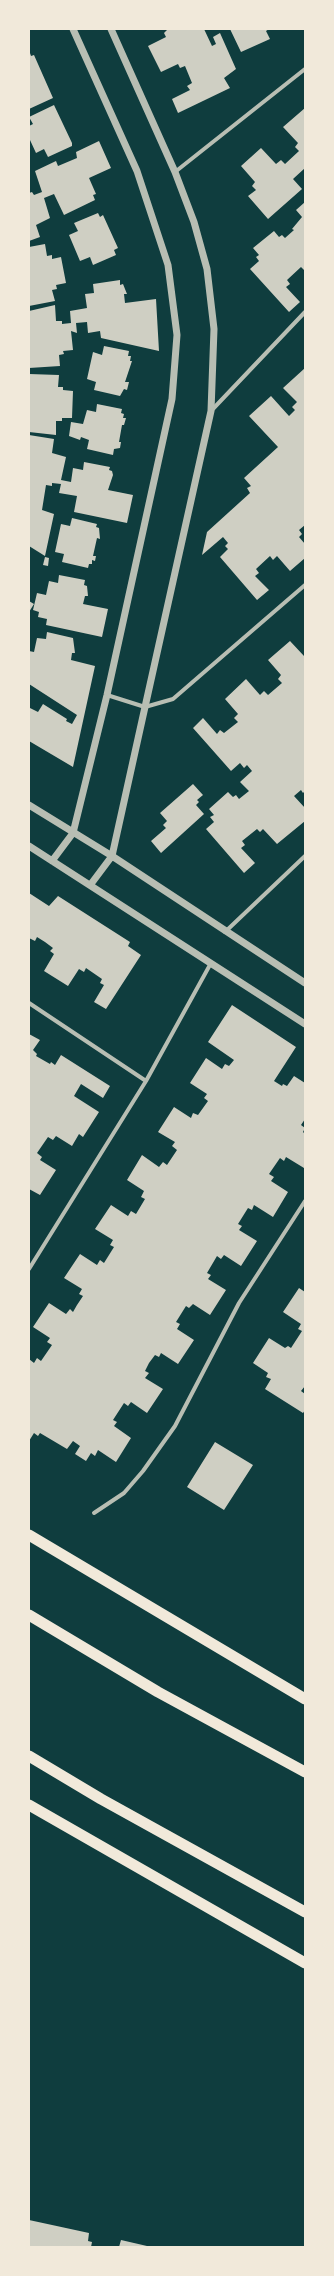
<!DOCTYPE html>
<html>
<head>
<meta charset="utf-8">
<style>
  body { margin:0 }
  #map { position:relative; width:334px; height:2276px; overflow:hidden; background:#0f3d3e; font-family:"Public Sans",sans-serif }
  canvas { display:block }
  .frame { position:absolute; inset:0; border:30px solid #f1e9da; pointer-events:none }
</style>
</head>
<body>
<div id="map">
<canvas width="334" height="2276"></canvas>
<div class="frame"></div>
</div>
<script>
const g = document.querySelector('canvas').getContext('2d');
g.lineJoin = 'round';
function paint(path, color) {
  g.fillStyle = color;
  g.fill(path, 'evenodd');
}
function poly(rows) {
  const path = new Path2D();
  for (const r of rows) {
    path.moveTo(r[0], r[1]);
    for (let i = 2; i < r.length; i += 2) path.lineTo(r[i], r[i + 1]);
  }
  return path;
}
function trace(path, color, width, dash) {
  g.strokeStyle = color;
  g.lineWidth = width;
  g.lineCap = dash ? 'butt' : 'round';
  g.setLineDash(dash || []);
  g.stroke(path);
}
paint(poly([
  [168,29,204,29,212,46,216,44,213,37,220,33,236,69,224,78,230,88,178,113,172,99,190,90,187,86,192,83,185,66,180,68,178,64,161,72,148,46,166,37,164,33],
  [230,29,269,29,266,31,270,39,241,52],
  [29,50,31,56,34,55,53,98,29,109],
  [54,105,72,143,72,146,48,157,44,149,36,153,30,140,29,126,33,124,29,117],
  [305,108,305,168,293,179,302,189,268,219,248,196,256,190,252,186,255,182,241,166,261,148,276,164,281,160,285,164,299,151,295,147,298,143,283,127],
  [99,141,111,168,89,178,96,194,93,195,95,200,64,215,54,194,44,198,50,218,36,225,40,237,29,241,29,193,32,192,34,195,42,192,35,171,56,161,58,166,77,158,76,152],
  [305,202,305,271,301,267,287,280,290,284,286,287,300,302,289,312,250,269,259,261,256,257,259,255,253,248,274,231,279,237,282,235,285,238,294,230,292,229,302,217,296,210],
  [98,213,100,217,103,215,118,248,114,250,116,255,93,265,90,257,80,261,69,235,78,231,74,223],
  [45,244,47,256,52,255,52,259,61,257,66,283,56,285,57,289,52,290,55,301,29,306,29,247],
  [120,280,120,285,123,284,127,294,124,294,125,303,156,299,159,351,101,338,100,331,88,333,87,322,76,323,77,333,71,331,73,350,63,351,64,354,59,355,60,366,29,368,29,311,55,305,56,321,62,321,62,324,71,323,70,311,87,308,85,294,94,293,93,284],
  [104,346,129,351,128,356,131,356,130,361,132,361,125,382,129,382,127,390,124,389,120,396,94,390,96,382,87,379,93,352,102,355],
  [305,368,305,525,299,530,302,534,299,537,305,544,305,558,290,571,277,556,273,560,270,556,256,569,259,573,255,576,269,590,257,600,220,557,228,549,225,546,228,543,223,537,202,555,207,532,250,493,247,488,251,486,244,478,278,447,249,416,271,396,289,416,295,410,292,407,297,402,283,388],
  [29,374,59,375,58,387,63,387,63,390,73,391,72,418,62,418,62,421,56,421,56,435,29,432],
  [97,404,122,409,121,413,124,414,123,418,126,418,124,425,122,425,119,442,121,442,120,448,114,449,113,455,87,449,89,440,81,437,80,440,69,436,71,422,83,424,87,410,96,412],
  [29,435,54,439,52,453,66,457,61,480,71,482,73,468,83,470,84,462,110,467,109,470,112,471,113,475,108,490,133,495,127,523,74,512,77,496,59,493,61,484,52,483,52,486,46,485,42,510,54,514,45,556,29,546],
  [72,518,97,524,96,527,99,528,100,539,97,538,93,556,96,556,95,561,92,560,92,564,89,564,88,568,62,562,64,554,55,552,61,524,70,526],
  [45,557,49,558,48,566,43,565],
  [59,575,85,580,84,585,87,586,88,596,85,596,83,604,108,609,102,637,46,625,47,619,38,617,39,612,33,610,37,593,46,595,49,581,58,583],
  [29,601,34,604,29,612],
  [47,632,73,638,75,653,72,653,71,660,95,666,73,767,29,741,30,708,38,712,43,704,67,719,66,721,72,724,77,715,29,684,29,651,34,652,37,638,46,639],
  [290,641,304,656,305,655,305,791,303,793,301,790,294,796,305,808,305,821,277,844,263,829,260,832,257,829,242,841,245,845,241,848,255,863,244,873,206,829,214,822,210,817,214,815,209,809,228,792,233,797,236,795,239,799,249,791,240,782,252,771,247,765,244,768,240,763,231,771,193,728,203,718,217,734,220,730,224,733,238,722,234,718,238,714,225,699,246,679,260,695,264,691,268,695,282,683,278,679,281,675,268,660],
  [193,784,203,795,197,800,199,802,196,805,204,814,161,853,151,841,166,828,163,825,167,821,160,813],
  [29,893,49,906,58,896,130,942,128,946,141,955,106,1009,94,1002,104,985,100,983,102,979,86,968,84,972,79,969,68,986,44,971,54,954,50,951,53,948,45,942,37,937,35,941,29,938],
  [232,1005,296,1047,274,1081,282,1086,283,1084,287,1086,294,1076,305,1083,305,1119,301,1125,305,1128,303,1132,305,1134,305,1166,304,1168,286,1157,284,1161,280,1158,269,1174,274,1177,271,1181,288,1192,273,1217,254,1205,252,1210,248,1208,238,1224,242,1226,239,1230,257,1241,241,1266,224,1255,221,1259,217,1256,207,1273,211,1275,208,1279,226,1290,210,1315,193,1304,189,1308,186,1306,176,1322,180,1324,177,1329,194,1340,178,1364,161,1353,159,1357,155,1355,149,1363,145,1371,149,1373,145,1378,163,1389,147,1413,131,1402,128,1406,124,1403,113,1420,117,1422,114,1426,131,1438,116,1462,98,1450,95,1456,91,1453,86,1461,75,1454,80,1446,73,1441,67,1449,40,1433,38,1436,34,1433,29,1441,29,1359,34,1363,37,1358,41,1361,52,1345,47,1342,50,1338,33,1327,49,1303,66,1314,70,1309,73,1312,77,1305,83,1296,79,1294,82,1289,64,1278,80,1254,97,1265,100,1260,104,1263,114,1247,110,1245,113,1240,95,1229,111,1205,128,1216,131,1211,136,1214,145,1199,141,1197,144,1191,127,1180,142,1155,159,1167,163,1162,167,1165,177,1150,172,1146,175,1142,158,1132,174,1107,191,1118,193,1113,198,1115,208,1101,204,1098,207,1094,190,1083,206,1058,222,1069,225,1064,229,1066,234,1060,208,1042],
  [29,1034,40,1040,33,1050,37,1054,36,1056,50,1064,51,1062,55,1065,61,1055,110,1086,103,1098,81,1084,74,1096,99,1112,83,1137,79,1134,72,1146,56,1136,53,1140,48,1137,37,1153,42,1157,40,1160,56,1170,40,1195,29,1189],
  [299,1288,305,1292,305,1386,301,1391,305,1394,305,1410,303,1413,265,1389,271,1379,266,1377,268,1373,253,1363,269,1338,285,1348,288,1346,291,1348,302,1331,298,1329,301,1324,283,1312],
  [215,1442,253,1465,224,1510,187,1487],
  [29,2220,89,2233,88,2241,92,2242,91,2247,29,2247],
  [121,2240,147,2246,147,2247,119,2247]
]), '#cfcfc3');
trace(poly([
  [175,172,305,69],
  [211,411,305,312],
  [107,695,145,707,173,699,305,585],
  [225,932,305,856],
  [29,1003,146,1081],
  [29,1269,146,1081,211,963],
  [94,1513,124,1493,143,1471,175,1426,239,1303,305,1201]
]), '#b8beb3', 4);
trace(poly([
  [29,805,112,856,305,983],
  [29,846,305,1024],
  [52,861,73,833,107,695,172,399,177,335,168,265,137,171,73,29],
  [91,884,112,856,145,707,211,411,214,329,207,269,194,222,175,172,111,29]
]), '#b8beb3', 7);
trace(poly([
  [29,1535,305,1699],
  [29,1615,158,1692,305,1772],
  [29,1756,101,1799,305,1912],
  [29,1805,305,1963]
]), '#f1e9da', 11);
</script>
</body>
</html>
